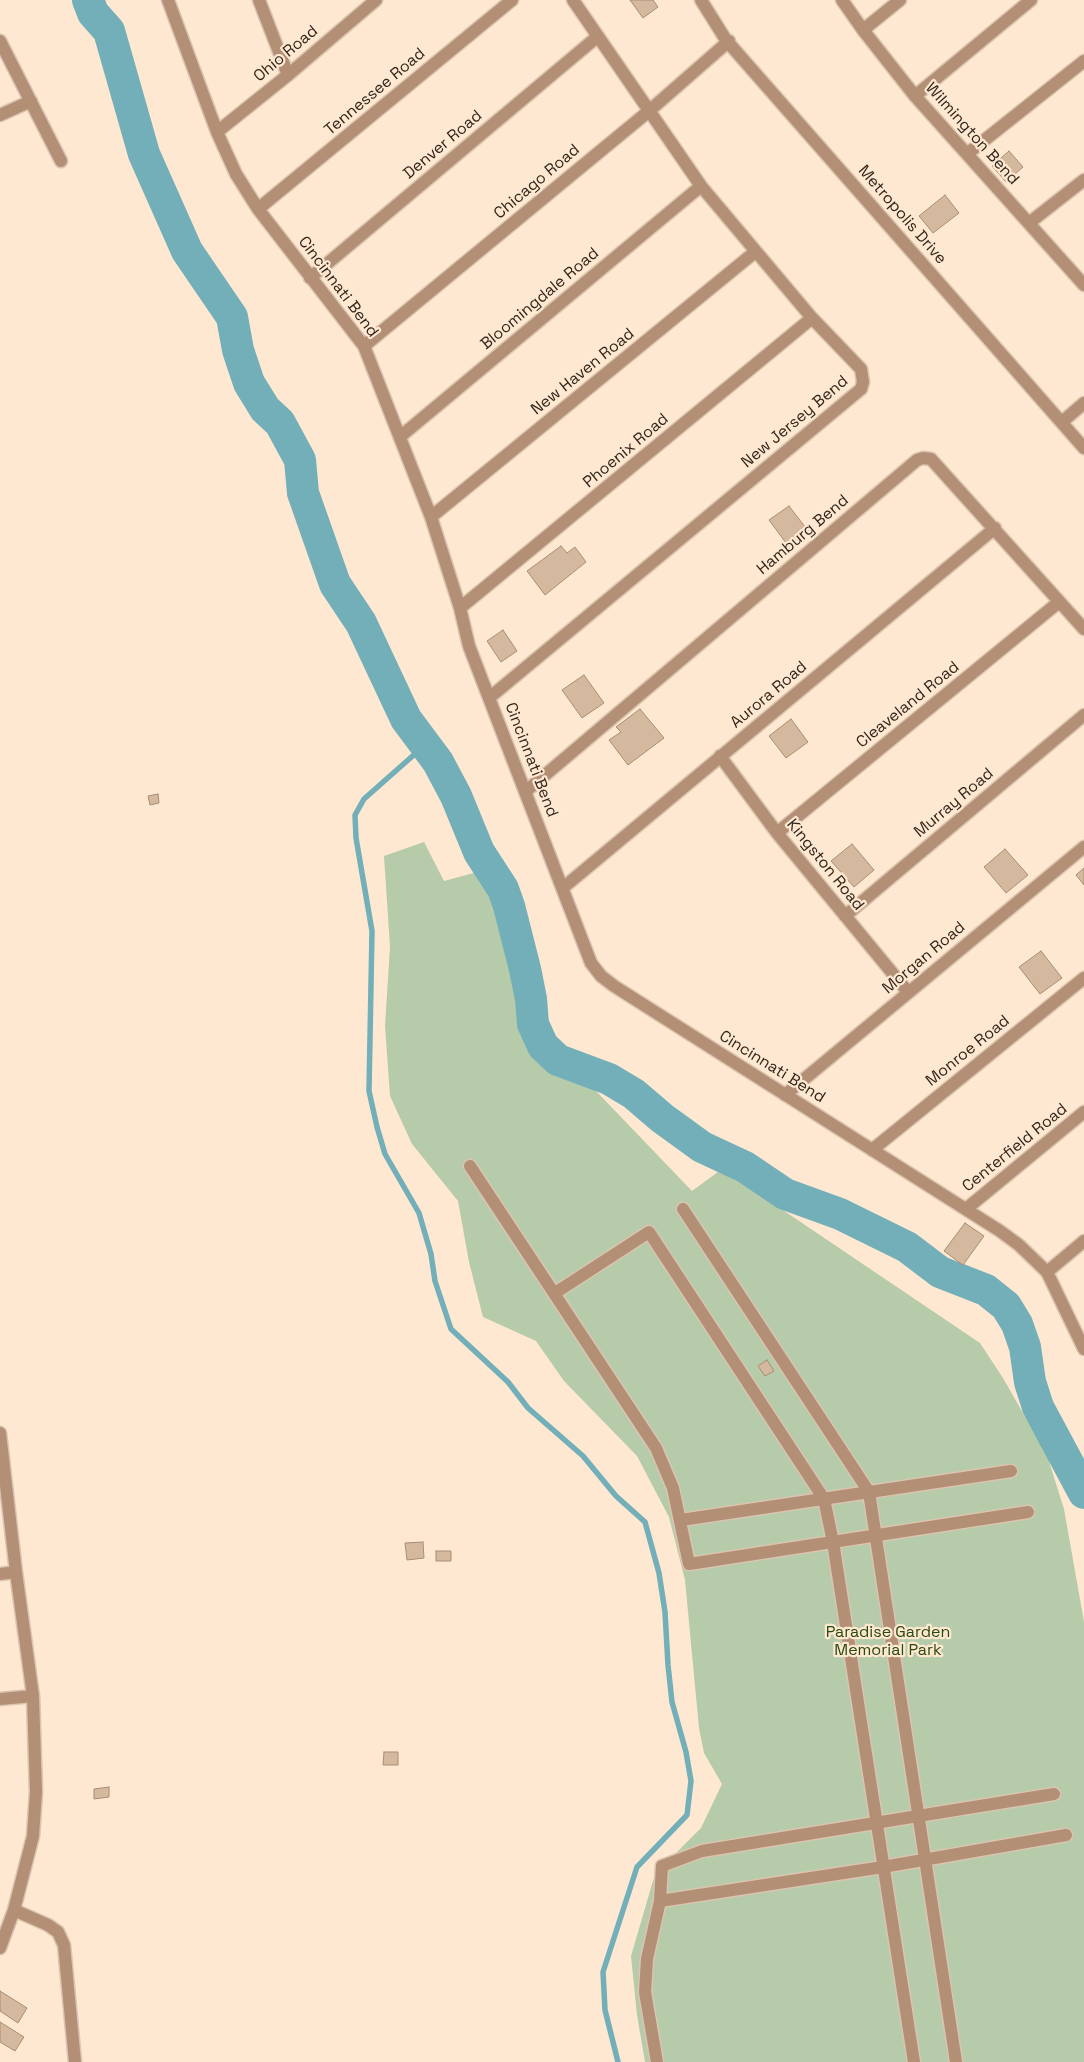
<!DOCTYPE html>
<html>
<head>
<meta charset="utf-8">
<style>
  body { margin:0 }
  canvas { display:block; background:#ffe8d1 }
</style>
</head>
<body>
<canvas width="1084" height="2062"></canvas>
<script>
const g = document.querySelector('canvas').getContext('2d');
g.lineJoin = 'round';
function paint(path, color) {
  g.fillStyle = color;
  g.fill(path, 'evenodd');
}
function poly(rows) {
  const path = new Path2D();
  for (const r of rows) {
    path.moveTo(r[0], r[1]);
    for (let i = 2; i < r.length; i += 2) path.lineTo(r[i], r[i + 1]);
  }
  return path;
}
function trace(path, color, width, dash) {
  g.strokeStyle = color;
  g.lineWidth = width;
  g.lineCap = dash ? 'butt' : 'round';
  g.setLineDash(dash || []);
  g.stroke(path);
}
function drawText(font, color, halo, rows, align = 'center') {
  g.font = font + ' "Space Grotesk",sans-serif';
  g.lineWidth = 4.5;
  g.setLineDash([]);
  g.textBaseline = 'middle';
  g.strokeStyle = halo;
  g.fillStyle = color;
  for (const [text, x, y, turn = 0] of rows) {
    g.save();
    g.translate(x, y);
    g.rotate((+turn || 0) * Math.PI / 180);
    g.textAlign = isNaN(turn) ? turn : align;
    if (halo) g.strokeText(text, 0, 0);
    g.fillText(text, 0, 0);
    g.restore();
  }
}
paint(poly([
  [424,842,444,881,481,871,514,943,526,982,529,1047,544,1067,596,1091,692,1191,722,1169,980,1343,1003,1378,1047,1455,1064,1509,1084,1622,1084,2062,645,2062,637,2015,631,1956,655,1874,701,1828,722,1784,704,1753,699,1728,685,1580,669,1517,637,1456,564,1381,536,1341,483,1317,469,1262,458,1201,412,1144,390,1096,385,1026,390,947,384,856]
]), '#b5cbaa');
trace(poly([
  [425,745,364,799,355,815,356,838,372,931,369,1091,377,1127,385,1154,419,1213,431,1254,435,1281,451,1329,508,1382,528,1408,583,1456,616,1496,645,1522,659,1573,665,1612,668,1665,672,1702,686,1752,691,1781,687,1815,637,1867,603,1972,605,2010,618,2062]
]), '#72afb8', 5.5);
trace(poly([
  [88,0,93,13,109,31,144,154,187,251,232,317,238,350,249,383,265,409,280,423,300,460,303,493,335,584,361,623,406,719,438,762,456,796,479,852,503,889,509,906,525,969,531,999,533,1024,543,1046,558,1060,609,1079,634,1094,662,1118,702,1147,745,1167,785,1194,840,1214,907,1247,940,1272,986,1290,1006,1306,1017,1324,1025,1347,1030,1382,1038,1407,1084,1493]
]), '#72afb8', 32);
const building = poly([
  [630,0,653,0,658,7,643,18,630,0],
  [1009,151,1023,167,1006,182,992,166,1009,151],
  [945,195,959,213,933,233,919,216,945,195],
  [789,506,809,532,789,547,769,520,789,506],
  [561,546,567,553,575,547,586,562,545,595,527,571,561,546],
  [503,630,517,651,501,662,487,641,503,630],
  [584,675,604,703,582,718,562,690,584,675],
  [640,709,664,738,628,765,609,740,621,732,616,727,640,709],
  [791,719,808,742,786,758,769,736,791,719],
  [158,794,159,803,150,805,148,796,158,794],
  [852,844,874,870,854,887,831,861,852,844],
  [1005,849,1028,875,1006,893,984,867,1005,849],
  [1084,868,1084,885,1076,875,1084,868],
  [1041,951,1062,978,1040,994,1019,967,1041,951],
  [965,1223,984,1236,963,1265,944,1251,965,1223],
  [767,1360,774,1371,765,1376,758,1366,767,1360],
  [423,1542,424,1558,407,1560,405,1543,423,1542],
  [436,1551,451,1551,451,1561,436,1561,436,1551],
  [384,1752,398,1752,398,1765,383,1765,384,1752],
  [109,1787,109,1797,94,1799,94,1789,109,1787],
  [0,1991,27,2008,18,2023,0,2011,0,1991],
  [0,2022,24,2037,15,2051,0,2042,0,2022]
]);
paint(building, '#d5b99e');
trace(building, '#a88d73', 1);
const minor = poly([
  [168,0,217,132,236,174,258,209,364,346,431,517,460,608,469,646,591,963,601,976,614,986,1000,1231,1019,1245,1047,1272,1084,1349],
  [259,0,288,75],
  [701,0,726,40,1084,448],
  [842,0,863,30,915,96,1084,285],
  [863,30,900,0],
  [0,41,61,161],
  [915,96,1031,0],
  [0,115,31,101],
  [217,132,288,75,376,0],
  [967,154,1084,61],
  [258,209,512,0],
  [1029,223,1084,180],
  [310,278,597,37],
  [364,346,649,111,729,41],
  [1062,422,1084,403],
  [401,436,701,186],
  [431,517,755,252],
  [460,608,812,318],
  [489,698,861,389,863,382,861,369,812,318,701,186,573,0],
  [720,756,777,833,908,992],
  [525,792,917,460,923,458,931,459,1084,629],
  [777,833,1059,602],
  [564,887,995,528],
  [845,916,1084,715],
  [785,1095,1084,847],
  [872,1150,1084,978],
  [470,1166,656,1448,673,1488,689,1564,1028,1512],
  [683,1209,869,1492,956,2062],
  [966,1209,1084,1112],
  [1047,1272,1084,1241],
  [555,1293,649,1232,824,1499,833,1542,914,2062],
  [0,1433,16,1572,33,1696,36,1792,33,1836,14,1910,0,1948],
  [681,1520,1011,1471],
  [0,1574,16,1572],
  [0,1699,33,1696],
  [660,1901,883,1867,1066,1835],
  [14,1910,48,1925,58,1932,64,1945,75,2062],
  [657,2062,645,1992,647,1959,660,1901,662,1866,702,1851,1054,1794]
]);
trace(minor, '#dac5b0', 15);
trace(minor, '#b38f76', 12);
drawText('16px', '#31261b', '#ffe8d1', [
  ["Ohio Road",286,54,-40],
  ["Tennessee Road",375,92,-40],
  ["Wilmington Bend",972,134,48],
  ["Denver Road",443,145,-40],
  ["Chicago Road",537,182,-40],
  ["Metropolis Drive",902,215,49],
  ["Cincinnati Bend",338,287,53],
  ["Bloomingdale Road",540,299,-40],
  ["New Haven Road",583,372,-39],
  ["New Jersey Bend",795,422,-40],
  ["Phoenix Road",626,451,-40],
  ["Hamburg Bend",803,535,-40],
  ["Aurora Road",769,695,-40],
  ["Cleaveland Road",908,705,-39],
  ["Cincinnati Bend",531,760,69],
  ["Murray Road",954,803,-40],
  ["Kingston Road",825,865,51],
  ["Morgan Road",924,958,-40],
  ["Monroe Road",968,1051,-39],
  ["Cincinnati Bend",772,1067,32],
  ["Centerfield Road",1015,1148,-39]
]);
drawText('16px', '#26490d', '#ffe8d1', [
  ["Paradise Garden",888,1633],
  ["Memorial Park",888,1651]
]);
</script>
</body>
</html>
